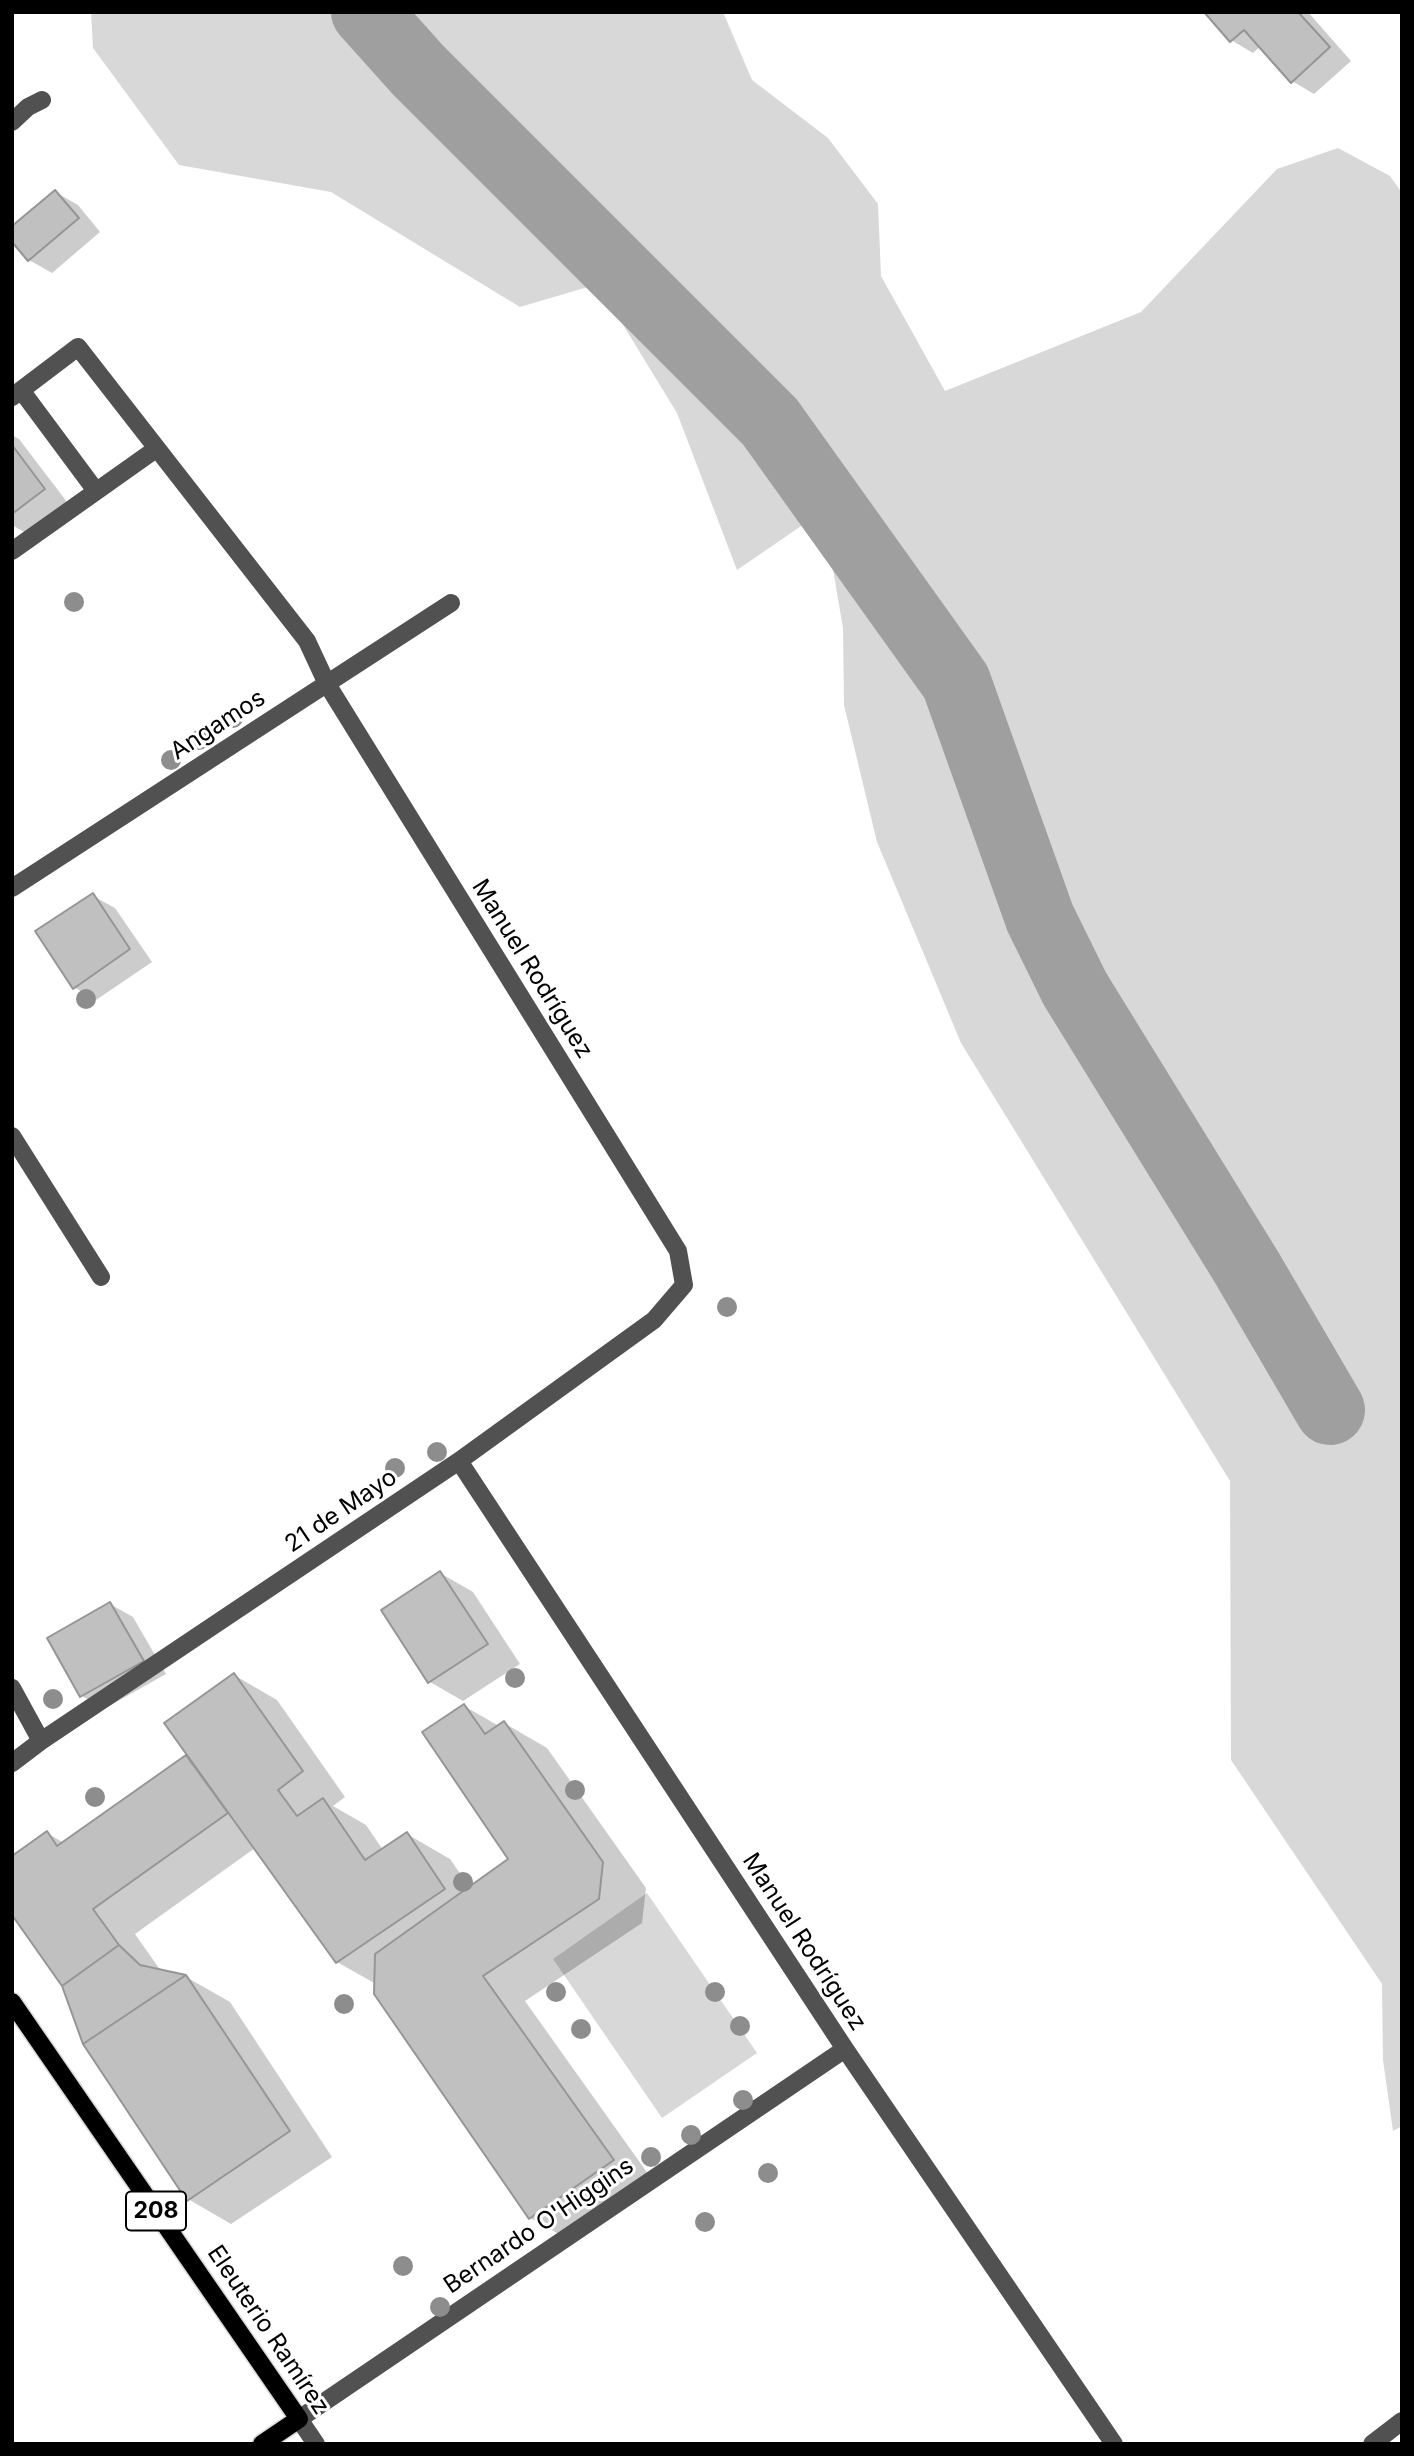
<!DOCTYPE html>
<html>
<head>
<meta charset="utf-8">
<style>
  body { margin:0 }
  #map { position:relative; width:1414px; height:2456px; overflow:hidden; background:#fff; font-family:Inter,sans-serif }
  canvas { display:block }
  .frame { position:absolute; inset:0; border:14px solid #000; pointer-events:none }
</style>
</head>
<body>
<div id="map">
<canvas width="1414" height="2456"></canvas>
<div class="frame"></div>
</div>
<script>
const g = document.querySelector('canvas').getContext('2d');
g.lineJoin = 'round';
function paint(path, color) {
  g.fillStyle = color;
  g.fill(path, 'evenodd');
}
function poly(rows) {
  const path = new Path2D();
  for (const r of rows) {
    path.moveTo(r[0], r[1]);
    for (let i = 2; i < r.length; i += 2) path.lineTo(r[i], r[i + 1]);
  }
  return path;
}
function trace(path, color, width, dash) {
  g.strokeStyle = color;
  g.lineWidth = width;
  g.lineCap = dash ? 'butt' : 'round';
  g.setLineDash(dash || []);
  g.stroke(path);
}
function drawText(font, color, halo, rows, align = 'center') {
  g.font = font + ' Inter,sans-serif';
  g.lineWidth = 6;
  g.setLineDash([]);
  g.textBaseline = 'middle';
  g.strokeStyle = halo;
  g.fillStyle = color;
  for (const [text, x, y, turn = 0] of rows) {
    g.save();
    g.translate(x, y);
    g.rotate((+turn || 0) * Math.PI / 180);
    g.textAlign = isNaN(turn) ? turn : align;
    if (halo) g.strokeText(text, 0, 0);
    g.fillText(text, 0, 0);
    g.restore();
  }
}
paint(poly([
  [91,12,723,12,752,80,828,138,878,204,881,276,945,391,1141,312,1277,169,1338,148,1390,176,1402,193,1402,2126,1393,2131,1383,2060,1382,1984,1231,1760,1230,1481,961,1043,877,842,844,705,843,628,823,511,737,570,677,413,598,284,520,307,331,192,179,165,93,48],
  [647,1893,757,2053,662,2118,553,1959]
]), '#d8d8d8');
paint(poly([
  [1206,12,1308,12,1351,61,1314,94,1292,81,1261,46,1253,53,1231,40],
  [55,192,78,205,100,232,52,273,29,260],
  [12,435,19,439,67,502,26,533,12,525],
  [93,896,115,908,152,962,96,1000,74,987],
  [440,1573,473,1592,520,1664,463,1701,430,1682],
  [110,1604,133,1617,166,1674,104,1709,82,1696],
  [234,1675,277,1700,345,1797,333,1806,366,1825,383,1850,407,1834,450,1859,470,1888,511,1859,464,1706,499,1726,504,1723,547,1748,646,1888,642,1923,525,2001,656,2185,573,2242,530,2218,376,1984,337,1962,255,1848,135,1934,161,1971,186,1977,230,2002,332,2157,231,2224,188,2199,47,1833,64,1843,189,1755]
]), '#0003');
trace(poly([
  [366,12,418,70,770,422,956,682,1040,918,1075,989,1247,1268,1330,1410]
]), '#9f9f9f', 70);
const building = poly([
  [1204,12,1298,12,1330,47,1291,83,1244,30,1230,42,1204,12],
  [55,190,79,218,28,261,12,242,12,226,55,190],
  [12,445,45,489,12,514,12,445],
  [93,893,130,949,73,989,35,931,93,893],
  [440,1571,488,1644,428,1683,381,1610,440,1571],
  [110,1602,144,1661,80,1697,47,1638,110,1602],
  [234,1673,303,1771,278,1790,297,1816,323,1798,365,1860,407,1832,445,1889,336,1963,164,1723,234,1673],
  [464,1704,485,1734,504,1721,603,1862,599,1899,483,1976,614,2160,529,2219,374,1994,375,1954,508,1859,422,1732,464,1704],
  [186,1755,228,1813,93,1909,119,1945,62,1986,12,1915,12,1856,47,1831,57,1846,186,1755],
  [119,1945,140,1965,186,1975,83,2044,62,1986,119,1945],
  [186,1975,290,2131,187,2201,83,2044,186,1975]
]);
paint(building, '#c0c0c0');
trace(building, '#959595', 2);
const major = poly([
  [12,2002,299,2419,262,2444]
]);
trace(major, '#dbdbdb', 21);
trace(poly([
  [12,122,28,107,42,100],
  [21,390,96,491],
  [12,397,78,347,307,641,327,684,678,1251,684,1285,654,1320,459,1461,41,1741,12,1763],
  [12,551,156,449],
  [12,888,451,603],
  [12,1136,101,1277],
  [459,1461,845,2049,1114,2444],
  [12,1688,41,1741],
  [316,2444,299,2419,845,2049],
  [1372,2444,1402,2421]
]), '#515151', 18);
trace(major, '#000', 18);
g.fillStyle = '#8d8d8d';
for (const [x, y] of [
  [74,602],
  [233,718],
  [199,740],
  [171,760],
  [86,999],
  [727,1307],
  [437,1452],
  [395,1468],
  [515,1678],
  [53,1699],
  [575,1790],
  [95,1797],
  [463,1882],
  [556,1992],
  [715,1992],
  [344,2004],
  [740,2026],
  [581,2029],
  [743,2100],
  [691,2135],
  [651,2157],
  [768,2173],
  [705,2222],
  [403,2266],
  [440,2307]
]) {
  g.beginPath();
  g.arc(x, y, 10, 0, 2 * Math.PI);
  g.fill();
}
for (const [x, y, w] of [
  [156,2211,60]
]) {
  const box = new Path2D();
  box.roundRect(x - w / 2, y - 19.5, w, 39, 5);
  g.fillStyle = '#fff';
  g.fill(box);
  trace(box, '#000', 2);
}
drawText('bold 23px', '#000', null, [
  ["208",156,2211]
]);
drawText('24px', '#000', '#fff', [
  ["Angamos",218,725,-33],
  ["Manuel Rodríguez",532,969,58],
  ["21 de Mayo",341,1511,-34],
  ["Manuel Rodríguez",804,1942,57],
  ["Bernardo O'Higgins",539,2226,-34],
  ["Eleuterio Ramírez",268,2330,56]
]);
</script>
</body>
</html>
